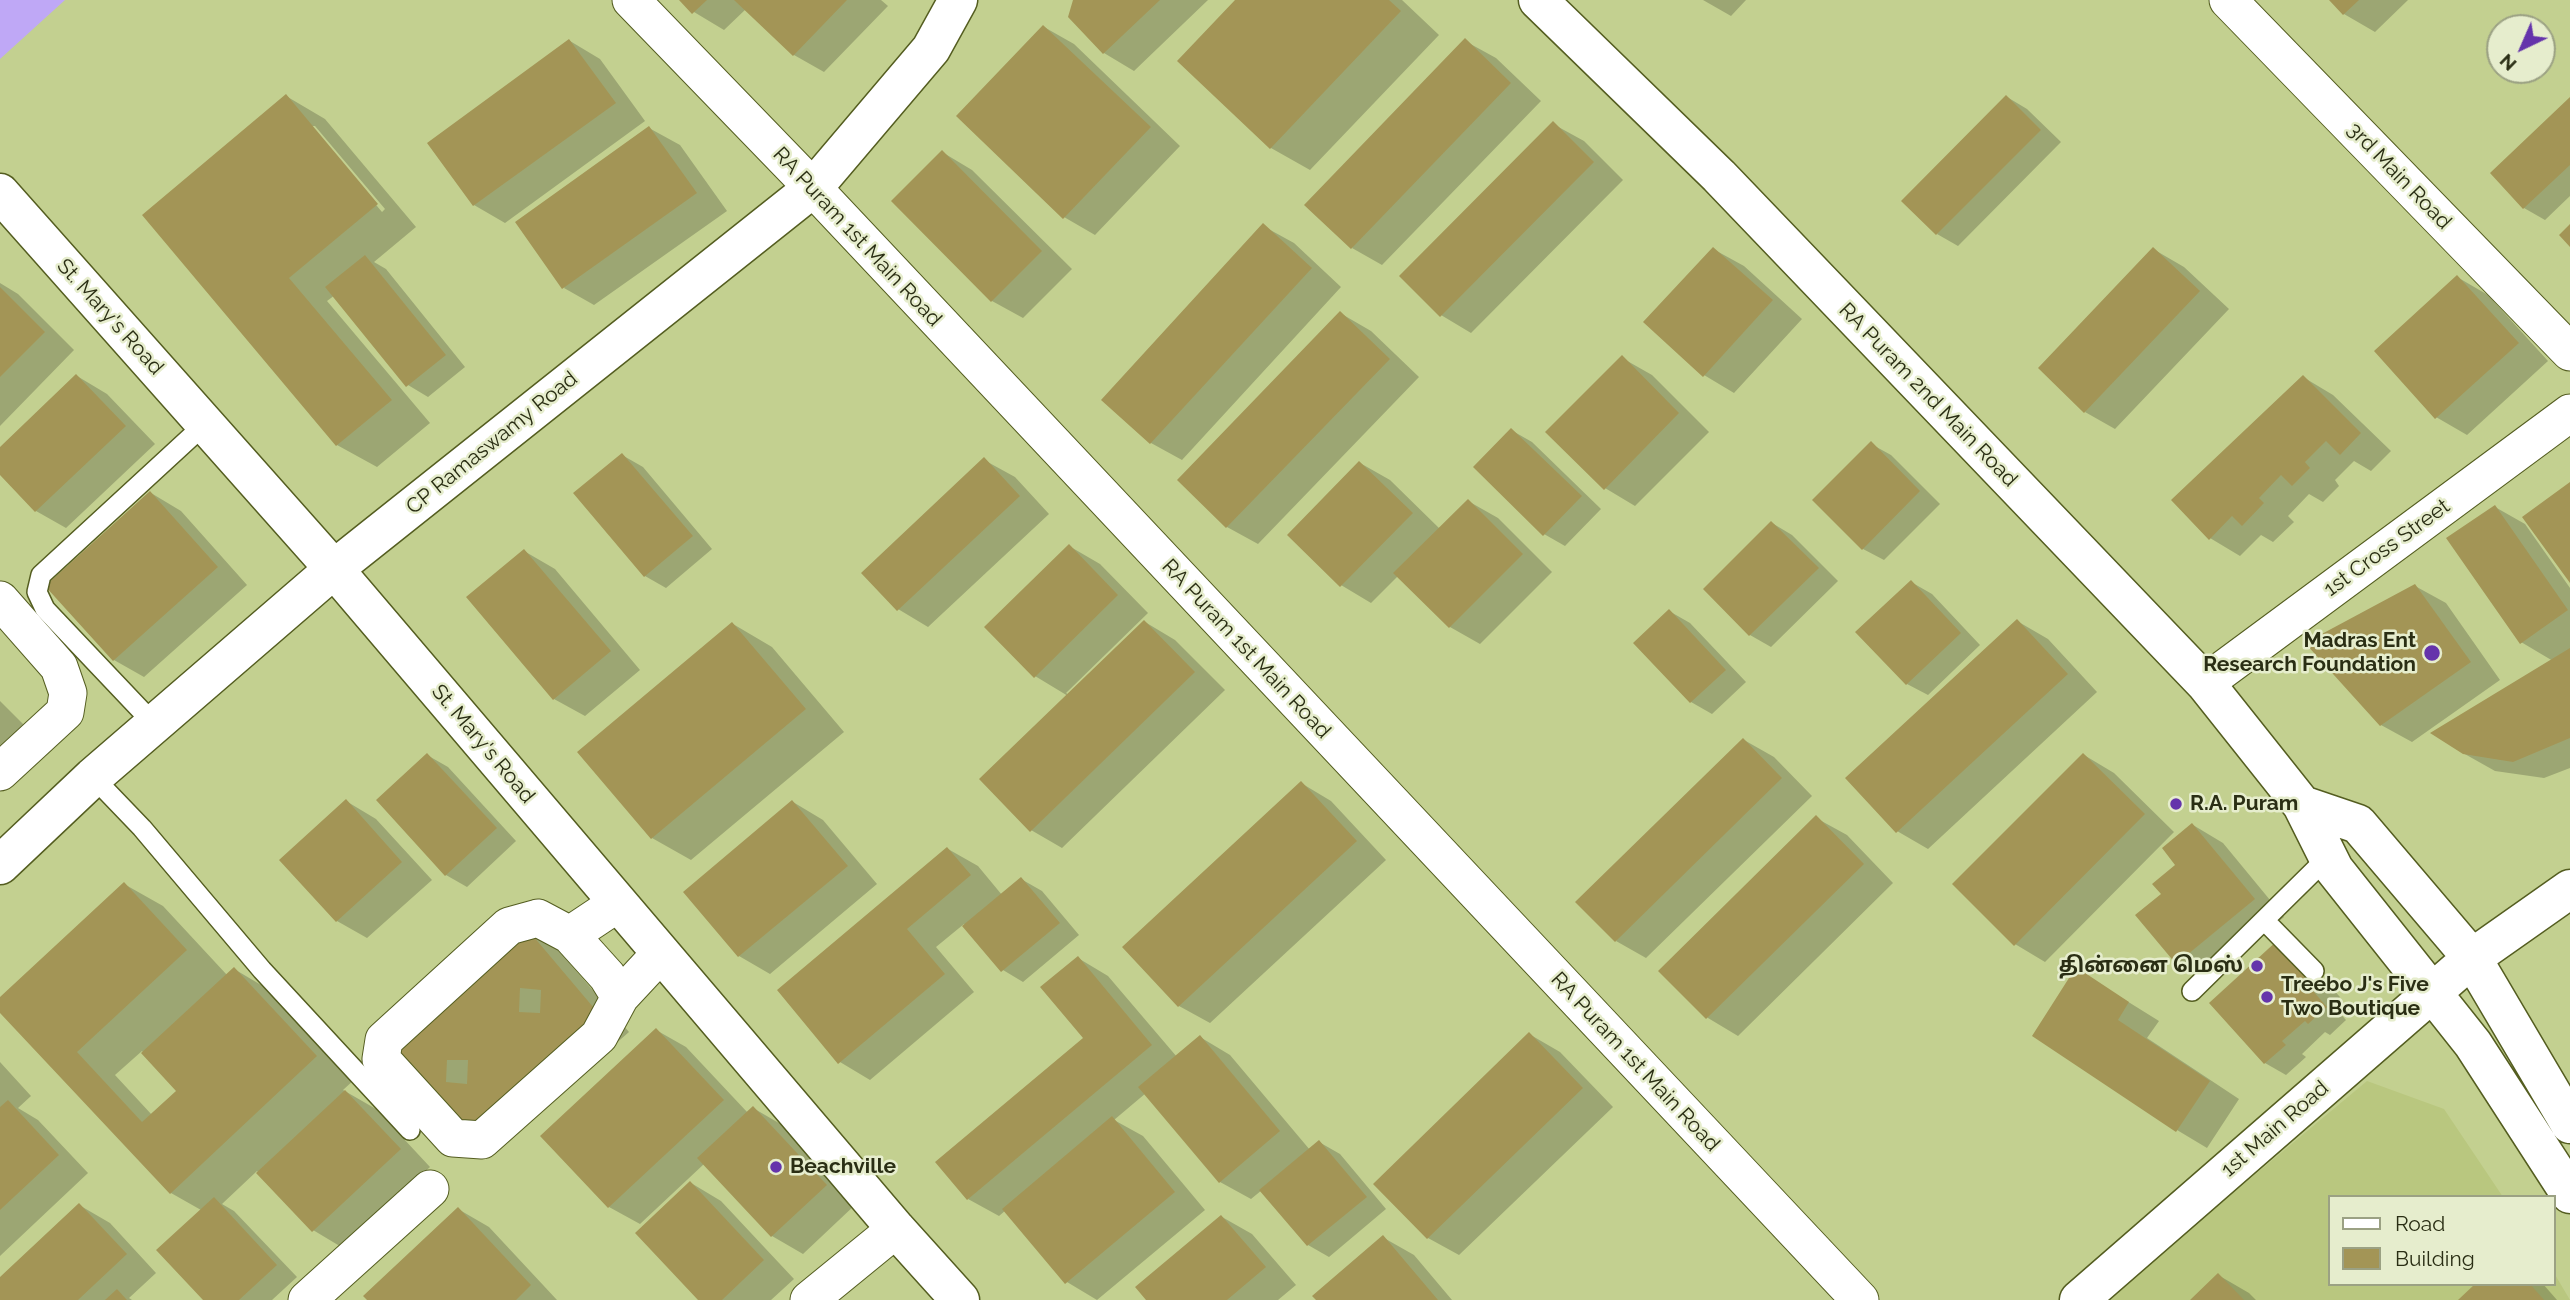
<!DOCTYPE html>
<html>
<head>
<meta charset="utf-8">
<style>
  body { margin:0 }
  #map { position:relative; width:2570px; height:1300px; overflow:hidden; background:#c3d090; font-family:Raleway,sans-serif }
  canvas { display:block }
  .legend { position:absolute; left:2328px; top:1195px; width:228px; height:91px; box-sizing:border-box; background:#e6edcd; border:2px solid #9ba183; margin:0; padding:9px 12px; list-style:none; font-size:21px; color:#2a2e14 }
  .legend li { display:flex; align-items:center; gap:14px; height:35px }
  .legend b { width:35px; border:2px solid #9ba183 }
  .north { position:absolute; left:2486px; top:14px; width:70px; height:70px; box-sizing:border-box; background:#e6edcd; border:2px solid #9ba183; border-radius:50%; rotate:224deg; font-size:19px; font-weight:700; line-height:28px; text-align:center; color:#2a2e14 }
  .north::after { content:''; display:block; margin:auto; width:24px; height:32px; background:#6534ab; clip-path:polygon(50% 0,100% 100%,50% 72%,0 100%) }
</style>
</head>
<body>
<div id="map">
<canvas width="2570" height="1300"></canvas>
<ul class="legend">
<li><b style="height:9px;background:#fff"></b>Road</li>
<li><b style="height:19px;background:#a39556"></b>Building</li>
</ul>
<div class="north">N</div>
</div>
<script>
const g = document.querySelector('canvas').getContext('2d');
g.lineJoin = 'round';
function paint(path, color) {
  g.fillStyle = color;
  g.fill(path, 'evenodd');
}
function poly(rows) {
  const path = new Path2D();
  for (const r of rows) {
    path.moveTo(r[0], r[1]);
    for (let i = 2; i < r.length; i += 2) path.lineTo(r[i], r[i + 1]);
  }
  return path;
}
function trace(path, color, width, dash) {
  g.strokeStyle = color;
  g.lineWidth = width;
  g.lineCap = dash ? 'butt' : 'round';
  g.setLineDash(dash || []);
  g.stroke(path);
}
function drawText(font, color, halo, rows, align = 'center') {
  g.font = font + ' Raleway,"Noto Sans Tamil",sans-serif';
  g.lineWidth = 5;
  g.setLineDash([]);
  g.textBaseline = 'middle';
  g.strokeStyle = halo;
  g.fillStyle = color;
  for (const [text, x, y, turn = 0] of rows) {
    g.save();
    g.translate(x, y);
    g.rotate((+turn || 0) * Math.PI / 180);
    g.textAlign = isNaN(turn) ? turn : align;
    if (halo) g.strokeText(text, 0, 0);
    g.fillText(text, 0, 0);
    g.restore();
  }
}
paint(poly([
  [2367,1081,2444,1109,2503,1197,2330,1197,2330,1284,2554,1284,2554,1273,2570,1300,2105,1300]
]), '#b9c77f');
paint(poly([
  [0,0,65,0,0,59]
]), '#bfa8f6');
paint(poly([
  [682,0,881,0,888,6,824,72,794,55,746,9,724,30,694,12],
  [1075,0,1208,0,1134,71,1104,53],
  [1237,0,1402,0,1439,35,1310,170,1271,148],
  [1703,0,1746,0,1731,16],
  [2331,0,2408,0,2375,32,2344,14],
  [1044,27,1074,44,1180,146,1095,235,1064,217],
  [570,41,600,59,645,121,505,223,474,205],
  [1465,41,1496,58,1541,101,1382,265,1352,248],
  [286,96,325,119,416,227,374,262,386,269,465,367,428,397,408,385,335,295,327,301,430,423,377,467,337,445,145,215],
  [310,126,315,126,385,209,382,212],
  [2007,97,2027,109,2061,142,1958,246,1937,234],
  [2570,99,2570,196,2545,220,2524,208,2492,173],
  [1553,124,1584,141,1623,180,1471,333,1441,315],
  [649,128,680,145,727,211,594,305,564,288],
  [942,152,972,170,1072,269,1023,318,992,301],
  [1263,226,1294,243,1341,287,1182,460,1151,443,1104,400],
  [1713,249,1744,266,1802,319,1734,393,1704,375],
  [2153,249,2184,267,2229,309,2115,429,2085,412],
  [2457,277,2488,295,2548,361,2467,435,2436,417],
  [0,283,18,294,74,350,0,426],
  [1340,313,1371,331,1419,377,1258,544,1227,527,1179,480],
  [1622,358,1652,375,1709,432,1635,506,1605,488],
  [77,376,107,394,155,444,66,528,36,511,0,473,0,449],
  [2303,377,2333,395,2391,451,2371,471,2354,461,2335,480,2339,486,2323,502,2309,494,2288,516,2294,522,2273,542,2261,535,2240,556,2210,538],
  [1511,430,1532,442,1601,509,1565,546,1544,534],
  [1871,444,1891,455,1940,504,1884,560,1863,549],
  [622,455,643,467,712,549,666,588,645,576],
  [984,460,1015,477,1049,514,928,627,898,609],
  [1360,463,1390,480,1440,529,1468,501,1498,518,1552,572,1480,644,1450,627,1398,576,1371,603,1341,585],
  [151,493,181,511,247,585,144,677,114,660],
  [2495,507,2525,524,2570,588,2570,768,2544,778,2495,771,2463,753,2553,661,2521,642],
  [1772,523,1792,535,1838,581,1771,647,1750,635,1706,589],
  [1069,546,1100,564,1148,613,1066,693,1069,695,1145,622,1175,640,1225,690,1062,848,1031,830,1068,696,1035,676],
  [524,551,555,569,640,670,585,716,554,699],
  [1911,582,1932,594,1980,645,1928,695,1907,684],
  [2415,586,2446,603,2500,680,2412,742,2381,725],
  [1669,611,1690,623,1746,682,1712,714,1691,702],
  [2017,621,2048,639,2097,692,1928,849,1897,831],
  [733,624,772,647,844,732,691,860,652,838],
  [0,701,24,725,0,749],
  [1744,740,1774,757,1812,796,1646,958,1616,941],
  [427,755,448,767,516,841,467,887,446,875],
  [2084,755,2114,773,2174,832,2045,962,2015,944],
  [1301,783,1331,801,1386,860,1210,1023,1179,1006,1125,947],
  [346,801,376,819,432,880,367,938,337,921],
  [793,802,823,820,877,884,770,974,739,956,686,892],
  [1816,818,1847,835,1893,883,1738,1036,1708,1018,1660,971],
  [2193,825,2223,843,2284,917,2208,980,2177,963,2163,894,2178,865],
  [948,849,978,866,1002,895,1021,879,1042,891,1079,935,1023,982,1003,970,964,924,936,947,974,992,870,1080,840,1062,779,990],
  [124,884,163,906,227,975,234,969,273,992,355,1079,343,1090,376,1109,430,1167,343,1248,313,1230,257,1171,222,1204,234,1211,297,1277,272,1300,205,1300,201,1210,171,1193,0,1011,0,1000],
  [142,1051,179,1091,152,1115,115,1075],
  [528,932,558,950,629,1032,493,1151,390,1052],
  [2300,953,2340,997,2332,1004,2346,1020,2330,1035,2325,1032,2302,1054,2306,1057,2286,1075,2265,1063,2211,1003],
  [1078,958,1108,976,1177,1057,1200,1037,1230,1055,1310,1150,1319,1142,1340,1154,1386,1209,1329,1257,1308,1245,1262,1190,1251,1199,1220,1182,1146,1093,1114,1120,1143,1136,1205,1210,1097,1300,1067,1282,1006,1210,999,1216,968,1199,1085,1038],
  [2077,970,2159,1021,2147,1038,2239,1099,2207,1148,2177,1130],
  [656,1030,686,1047,748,1113,753,1108,784,1126,856,1204,803,1254,772,1236,704,1164,640,1224,609,1207],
  [1529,1034,1560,1052,1613,1107,1459,1255,1428,1238,1376,1184],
  [0,1062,31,1096,18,1108,38,1120,88,1173,0,1256],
  [691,1183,721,1201,794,1279,771,1300,700,1300],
  [79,1205,110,1223,156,1273,129,1298,132,1300,0,1300,0,1279],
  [458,1209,489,1227,557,1300,370,1300],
  [1222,1217,1252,1234,1296,1285,1278,1300,1149,1300],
  [1384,1238,1414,1255,1452,1300,1318,1300],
  [2218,1275,2249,1293,2256,1300,2192,1300],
  [2478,1284,2543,1284,2557,1300,2460,1300]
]), '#0003');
paint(poly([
  [679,0,707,0,692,14],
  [734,0,847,0,793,56],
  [1073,0,1160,0,1103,54,1068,17],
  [1235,0,1389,0,1401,11,1270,149,1177,61],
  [2329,0,2359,0,2343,15],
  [1043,25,1151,127,1063,219,956,116],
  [1465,38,1511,83,1351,249,1304,205],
  [569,39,616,103,473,206,427,143],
  [286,94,378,204,289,278,392,400,336,446,142,215],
  [2006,95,2041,130,1936,235,1901,201],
  [2570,97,2570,165,2523,209,2490,173],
  [1553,121,1594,162,1440,317,1399,276],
  [649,126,697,193,562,289,515,222],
  [942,150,1042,251,991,302,891,201],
  [1263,223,1312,268,1150,444,1101,400],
  [2570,224,2570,247,2559,235],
  [1713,247,1773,300,1703,377,1643,322],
  [2153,247,2200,291,2084,413,2038,368],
  [365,255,446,355,406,387,325,287],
  [2457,275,2519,343,2435,419,2374,351],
  [0,287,45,332,0,377],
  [1340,311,1390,359,1226,528,1177,480],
  [1622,355,1679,413,1604,490,1545,432],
  [76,374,126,426,35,512,0,475,0,447],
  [2303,375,2361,433,2340,455,2326,441,2305,462,2310,468,2292,486,2281,475,2259,498,2264,503,2242,526,2232,516,2209,540,2171,500],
  [1511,428,1582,496,1543,536,1473,467],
  [1871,441,1920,491,1862,550,1812,500],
  [622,453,693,536,644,577,573,493],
  [984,457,1020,496,897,611,861,573],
  [1359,461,1413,513,1340,587,1287,535],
  [2570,482,2570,583,2522,517],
  [150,491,218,567,113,661,45,586],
  [1468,499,1523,554,1449,628,1393,573],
  [2495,505,2568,610,2520,644,2446,538],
  [1771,521,1819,568,1749,636,1703,589],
  [1069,544,1118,595,1034,678,984,627],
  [524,549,611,651,553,700,466,597],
  [1911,580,1961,633,1906,685,1855,632],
  [2415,584,2471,662,2380,726,2305,643],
  [1669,609,1726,670,1690,703,1633,643],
  [2017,619,2068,674,1896,833,1845,778],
  [1144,620,1195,672,1030,832,979,779],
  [732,622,806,709,651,839,577,752],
  [2570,648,2570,738,2513,762,2463,754,2430,733],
  [1743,738,1782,778,1615,942,1575,902],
  [427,753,497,828,445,876,376,800],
  [2083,753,2145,814,2014,946,1952,884],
  [1301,781,1357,841,1178,1007,1122,947],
  [346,799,402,862,336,922,279,860],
  [792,800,848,866,738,957,683,892],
  [1816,815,1864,864,1706,1019,1658,971],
  [2192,823,2255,899,2176,964,2135,915,2161,894,2152,884,2175,865,2162,848],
  [947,847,971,875,907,929,945,974,838,1064,777,990],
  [1021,877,1060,923,1001,972,962,926],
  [124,882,187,950,77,1052,142,1122,176,1091,141,1053,234,967,317,1056,170,1194,0,1013,0,997],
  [528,930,599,1014,461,1135,388,1052],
  [520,988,541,990,540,1013,519,1012],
  [447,1060,468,1060,467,1084,446,1082],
  [2279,939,2320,984,2313,991,2327,1007,2308,1024,2305,1021,2282,1041,2286,1045,2264,1064,2209,1003],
  [1078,956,1152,1045,967,1200,935,1162,1083,1038,1040,987],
  [2076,967,2129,1002,2118,1020,2210,1081,2176,1132,2032,1036],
  [656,1028,724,1100,608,1208,540,1136],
  [1529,1032,1583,1088,1427,1239,1373,1184],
  [1200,1035,1280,1131,1219,1183,1138,1087],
  [345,1090,401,1149,312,1232,256,1173],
  [8,1100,59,1155,0,1210,0,1107],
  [753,1106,827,1185,771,1237,697,1158],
  [1112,1116,1175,1192,1065,1284,1002,1209],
  [1319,1140,1367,1197,1307,1246,1259,1190],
  [690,1181,764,1260,722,1300,698,1300,635,1233],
  [214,1197,277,1265,239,1300,203,1300,156,1250],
  [79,1203,127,1254,78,1300,0,1300,0,1277],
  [458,1207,531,1285,516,1300,367,1300,363,1296],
  [1221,1215,1266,1267,1227,1300,1146,1300,1135,1287],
  [1383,1235,1438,1300,1316,1300,1312,1296],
  [2218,1273,2244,1300,2190,1300],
  [2475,1284,2530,1284,2544,1300,2458,1300],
  [117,1289,127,1300,105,1300]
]), '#a39556');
const lane = poly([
  [155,725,45,609,37,592,41,575,205,424],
  [93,777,142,828,262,970,410,1130],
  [2265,921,2314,971],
  [2192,991,2328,857]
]);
const street = poly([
  [631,0,813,188,1860,1300],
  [2228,0,2570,352],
  [0,600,59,667,68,693,65,712,0,772],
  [2205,683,2570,413],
  [538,918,570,935,607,976,620,997,599,1036,482,1140,453,1138,381,1059,384,1040,509,926,538,918],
  [570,935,618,903],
  [620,997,661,953],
  [307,1300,430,1189],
  [809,1300,896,1229]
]);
const secondary = poly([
  [1538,0,1719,176,2205,683,2302,805,2334,869,2473,1044,2570,1194],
  [0,193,334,569,896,1229,960,1300],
  [2302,805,2358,824,2472,958,2570,1124],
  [0,865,93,777,334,569,813,188,931,49,958,0],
  [2079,1300,2472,958,2570,889]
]);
trace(lane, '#545d20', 22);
trace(street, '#545d20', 39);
trace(secondary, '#545d20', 41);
trace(lane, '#fff', 19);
trace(street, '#fff', 37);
trace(secondary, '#fff', 38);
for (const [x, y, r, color] of [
  [2432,653,9,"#6534ab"],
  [2176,804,7,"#6534ab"],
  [2257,966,7,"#6534ab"],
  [2267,997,7,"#6534ab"],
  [776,1167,7,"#6534ab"]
]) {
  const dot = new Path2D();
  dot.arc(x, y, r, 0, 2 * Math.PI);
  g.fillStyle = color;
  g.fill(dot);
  trace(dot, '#e6edcd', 2.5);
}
drawText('21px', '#2a2e14', '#e6edcd', [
  ["3rd Main Road",2399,176,46],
  ["RA Puram 1st Main Road",857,237,47],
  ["St. Mary's Road",110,317,48],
  ["RA Puram 2nd Main Road",1928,395,46],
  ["CP Ramaswamy Road",492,443,-39],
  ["1st Cross Street",2387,548,-36],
  ["RA Puram 1st Main Road",1246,649,47],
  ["St. Mary's Road",483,744,50],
  ["RA Puram 1st Main Road",1635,1062,47],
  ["1st Main Road",2275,1129,-41]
]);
drawText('bold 21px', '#2a2e14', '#e6edcd', [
  ["Madras Ent",2416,641,"right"],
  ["Research Foundation",2416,665,"right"],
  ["R.A. Puram",2190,804],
  ["தின்னை மெஸ்",2243,966,"right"],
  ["Treebo J's Five",2281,985],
  ["Two Boutique",2281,1009],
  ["Beachville",790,1167]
], 'left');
</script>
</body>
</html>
